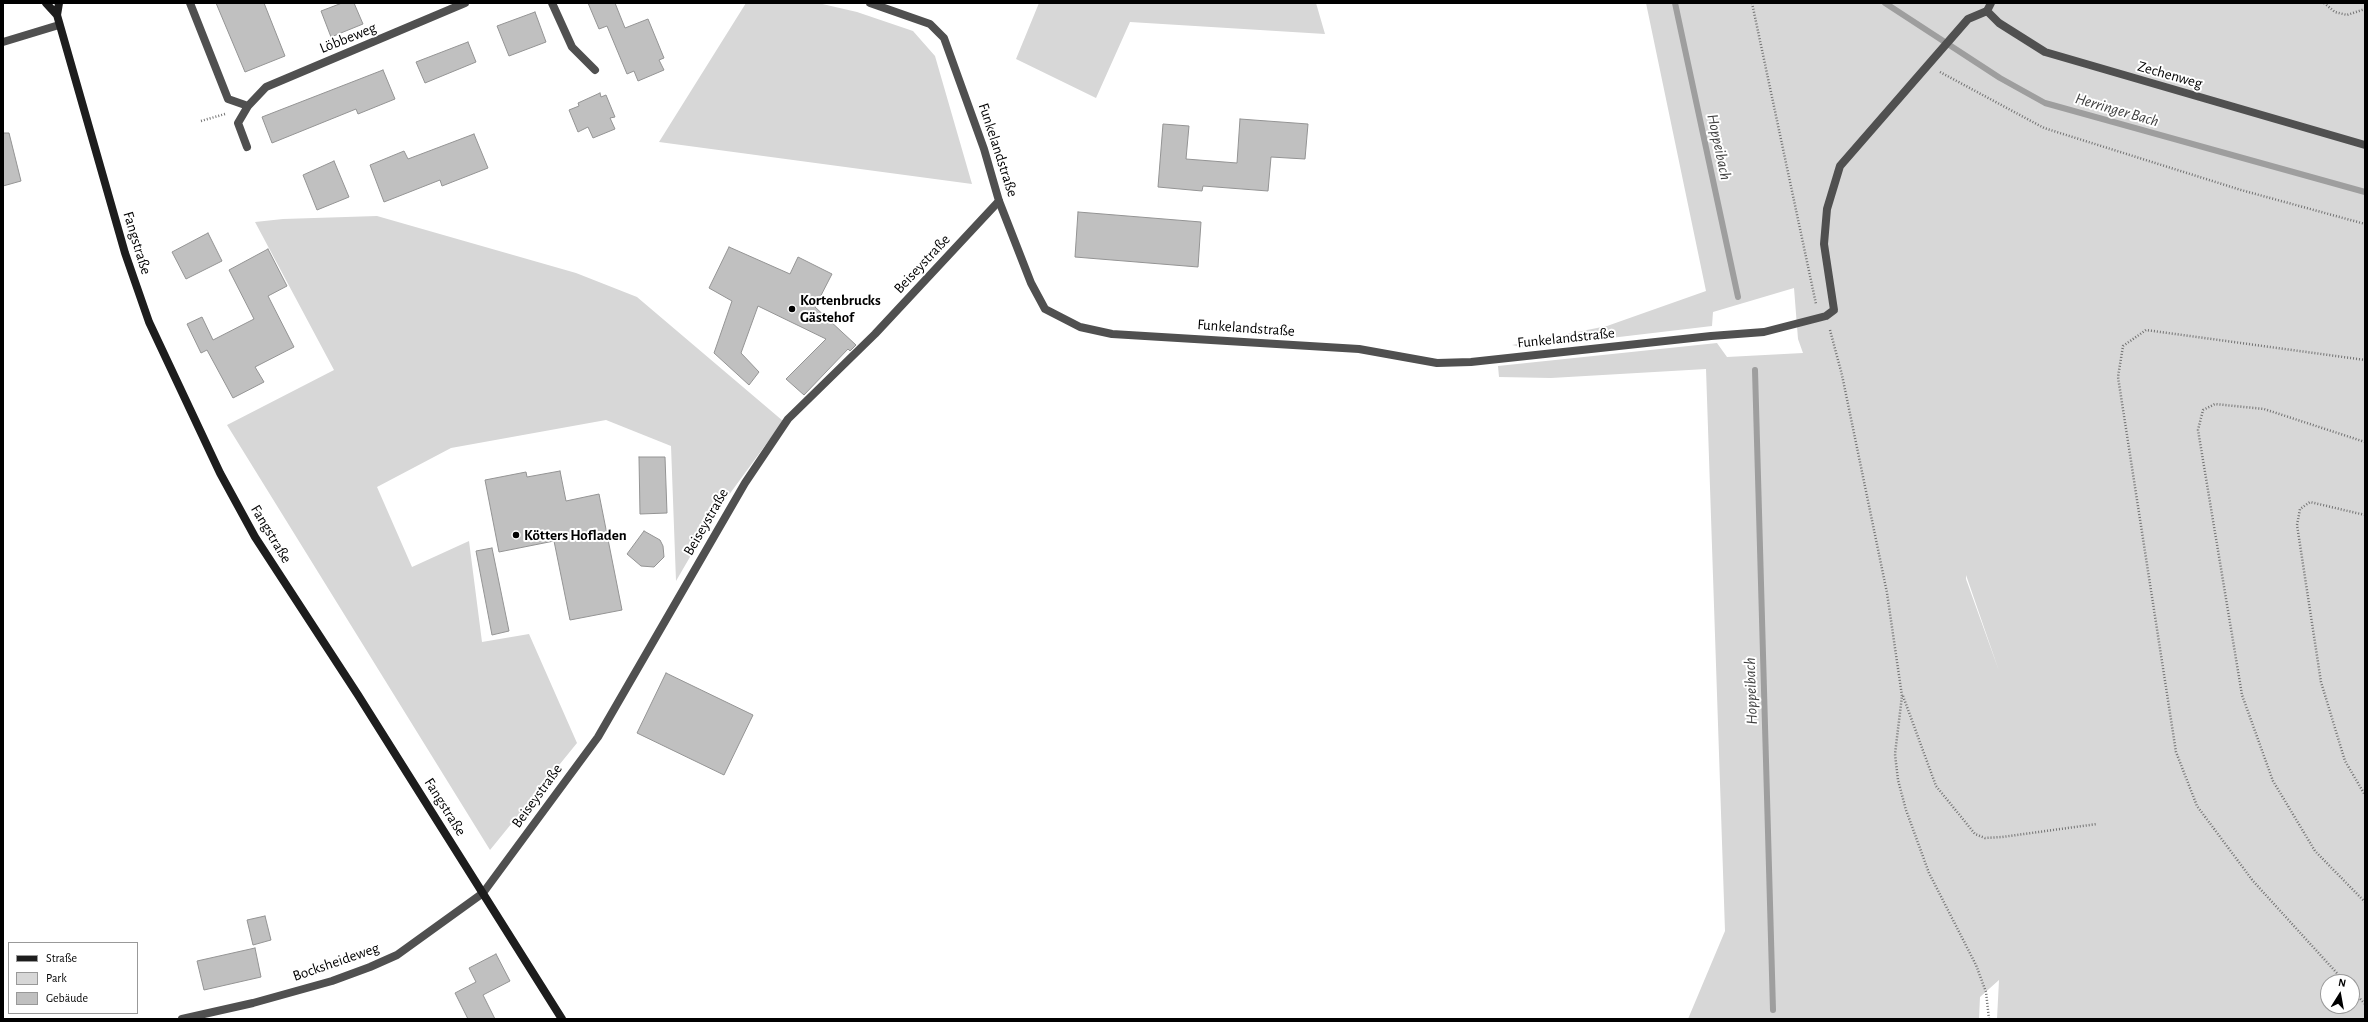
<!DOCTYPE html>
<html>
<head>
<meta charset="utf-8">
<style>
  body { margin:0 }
  #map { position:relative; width:2368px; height:1022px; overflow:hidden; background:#fff; font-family:"Alegreya Sans",sans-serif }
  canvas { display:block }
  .frame { position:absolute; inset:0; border:4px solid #000; pointer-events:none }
  .legend { position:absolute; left:8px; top:942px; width:130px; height:72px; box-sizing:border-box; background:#fff; border:1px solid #999; margin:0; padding:5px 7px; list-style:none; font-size:12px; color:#000 }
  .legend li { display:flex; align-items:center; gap:8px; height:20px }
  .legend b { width:20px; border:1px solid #999 }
  .north { position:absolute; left:2320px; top:974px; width:40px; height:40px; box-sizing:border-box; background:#fff; border:1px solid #999; border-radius:50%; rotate:11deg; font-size:11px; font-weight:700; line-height:16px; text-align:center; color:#000 }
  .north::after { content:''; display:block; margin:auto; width:14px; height:18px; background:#000; clip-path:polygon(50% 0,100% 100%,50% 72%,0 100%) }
</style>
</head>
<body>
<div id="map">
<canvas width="2368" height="1022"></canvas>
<div class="frame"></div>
<ul class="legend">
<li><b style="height:5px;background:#1d1d1d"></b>Straße</li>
<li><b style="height:11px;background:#d7d7d7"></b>Park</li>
<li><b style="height:11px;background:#c0c0c0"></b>Gebäude</li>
</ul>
<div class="north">N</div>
</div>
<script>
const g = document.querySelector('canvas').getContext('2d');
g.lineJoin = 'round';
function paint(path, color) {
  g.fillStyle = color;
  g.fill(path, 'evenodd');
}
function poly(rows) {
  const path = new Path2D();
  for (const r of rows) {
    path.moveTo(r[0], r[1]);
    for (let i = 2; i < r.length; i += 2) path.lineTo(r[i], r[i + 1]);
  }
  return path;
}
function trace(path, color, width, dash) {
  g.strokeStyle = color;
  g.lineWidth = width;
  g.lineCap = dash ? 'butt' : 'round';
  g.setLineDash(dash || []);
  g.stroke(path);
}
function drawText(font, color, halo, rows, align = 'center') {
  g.font = font + ' "Alegreya Sans",sans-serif';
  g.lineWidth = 4;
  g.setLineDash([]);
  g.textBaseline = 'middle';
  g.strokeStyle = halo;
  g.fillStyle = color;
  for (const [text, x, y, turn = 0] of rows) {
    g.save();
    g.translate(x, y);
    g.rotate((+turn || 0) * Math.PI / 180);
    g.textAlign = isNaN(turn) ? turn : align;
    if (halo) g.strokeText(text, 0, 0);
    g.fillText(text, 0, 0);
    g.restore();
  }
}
paint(poly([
  [746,3,818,3,857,12,913,31,935,56,972,184,659,142],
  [1039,3,1316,3,1325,34,1130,22,1096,98,1016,59],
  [1646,3,2365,3,2365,1019,1997,1019,1999,980,1980,997,1979,1019,1688,1019,1725,931,1706,369,1551,378,1499,377,1498,366,1717,343,1727,357,1803,353,1798,339,1794,288,1713,312,1712,326,1526,348,1512,345,1607,326,1706,291],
  [1966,575,1999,671,1966,579],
  [2328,982,2352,982,2352,1006,2328,1006],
  [377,216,576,273,637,297,783,421,715,514,676,581,671,446,606,420,451,448,377,487,412,567,469,541,482,642,529,634,577,743,490,850,227,425,334,370,255,222,283,219]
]), '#d7d7d7');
trace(poly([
  [1675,3,1738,297],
  [1885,3,2000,78,2045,103,2365,192],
  [1755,370,1773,1010]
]), '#9e9e9e', 6);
const building = poly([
  [216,3,264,3,285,56,245,72,216,3],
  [342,3,354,3,363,24,331,37,321,11,342,3],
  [588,3,615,3,625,28,648,19,664,58,659,60,664,70,638,81,634,71,627,74,607,26,599,29,588,3],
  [535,12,546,42,509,56,497,26,535,12],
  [468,42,476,62,425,83,416,62,468,42],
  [383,70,395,99,358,114,356,109,272,143,262,117,383,70],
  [600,93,601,97,606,95,615,117,610,118,615,129,593,138,588,127,578,132,569,110,579,106,578,103,600,93],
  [1240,119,1308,124,1305,159,1271,157,1268,191,1203,186,1202,191,1158,187,1163,124,1189,126,1186,159,1237,163,1240,119],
  [3,133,9,133,21,181,3,186,3,133],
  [474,134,488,168,442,186,440,180,384,202,370,165,404,151,408,159,474,134],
  [334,161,349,197,317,210,303,175,334,161],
  [1078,212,1201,222,1198,267,1075,257,1078,212],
  [208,233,222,261,186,279,172,252,208,233],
  [729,247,790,274,798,257,832,274,815,307,856,345,850,351,848,349,804,395,786,379,826,339,758,306,741,353,759,372,749,385,714,353,732,301,709,288,729,247],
  [268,249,287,286,268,296,294,347,255,367,264,382,233,398,207,350,201,353,187,324,202,317,213,340,254,319,229,270,268,249],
  [639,457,665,457,667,513,640,514,639,457],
  [560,471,566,501,599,494,622,610,570,620,554,541,499,552,485,480,526,472,527,477,560,471],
  [644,531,660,540,663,546,664,557,654,567,641,566,627,554,644,531],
  [492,548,509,631,492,635,476,551,492,548],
  [666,673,753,715,724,775,637,733,666,673],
  [265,916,271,940,253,945,247,920,265,916],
  [255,948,261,977,204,990,197,961,255,948],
  [496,954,510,981,483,995,495,1019,468,1019,455,993,476,982,469,968,496,954]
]);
paint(building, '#c0c0c0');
trace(building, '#949494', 1);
trace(poly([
  [1752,3,1816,304],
  [2324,3,2335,12,2347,15,2365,9],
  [1940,72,2044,128,2241,190,2365,224],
  [201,121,225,114],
  [1830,330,1842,375,1887,593,1902,696,1895,754,1898,780,1906,810,1929,873,1976,965,1986,992,1989,1019],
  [2365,442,2264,409,2215,404,2203,410,2198,430,2242,695,2273,781,2315,851,2365,902],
  [2365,515,2310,502,2300,509,2297,525,2321,682,2345,761,2365,795],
  [1903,696,1936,786,1975,834,1985,838,2002,837,2097,824],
  [2345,982,2253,881,2197,806,2176,752,2118,377,2123,346,2146,330,2365,360],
  [2352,990,2365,1004]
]), '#727272', 2.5, [1, 2]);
trace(poly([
  [999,201,1031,283,1045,309,1080,327,1112,334,1359,349,1437,363,1471,362,1711,336,1764,332,1826,316,1834,310,1824,244,1827,209,1840,166,1968,19,1987,11]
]), '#505050', 8);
trace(poly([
  [190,3,228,99,248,106,266,87,465,3],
  [552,3,572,47,595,70],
  [1991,3,1987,11,1999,23,2045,52,2365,145],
  [3,42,59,25],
  [247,147,238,123,248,106],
  [182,1019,253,1003,332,981,370,967,397,955,483,893,598,737,745,483,788,419,875,334,999,201,984,149,944,38,930,24,870,3]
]), '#505050', 8);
trace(poly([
  [46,3,57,15],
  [59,3,57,15,125,253,149,322,220,473,255,537,358,695,562,1019]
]), '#1d1d1d', 8);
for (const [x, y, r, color] of [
  [792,309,4,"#000"],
  [516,535,4,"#000"]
]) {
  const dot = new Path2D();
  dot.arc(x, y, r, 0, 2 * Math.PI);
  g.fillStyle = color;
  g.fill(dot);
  trace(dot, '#fff', 1.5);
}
drawText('15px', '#000', '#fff', [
  ["Löbbeweg",348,38,-22],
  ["Zechenweg",2170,75,16],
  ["Funkelandstraße",998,150,72],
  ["Fangstraße",137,243,73],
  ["Beiseystraße",922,264,-47],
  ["Funkelandstraße",1246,328,4],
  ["Funkelandstraße",1566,338,-6],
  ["Beiseystraße",706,522,-60],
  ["Fangstraße",271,534,59],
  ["Beiseystraße",537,796,-54],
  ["Fangstraße",445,807,58],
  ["Bocksheideweg",336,962,-19]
]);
drawText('bold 15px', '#000', '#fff', [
  ["Kortenbrucks",800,300],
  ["Gästehof",800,317],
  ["Kötters Hofladen",524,535]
], 'left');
drawText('italic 16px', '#3f3f3f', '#fff', [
  ["Herringer Bach",2117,110,16],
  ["Hoppeibach",1719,147,78],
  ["Hoppeibach",1751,691,-92]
]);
</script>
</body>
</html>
